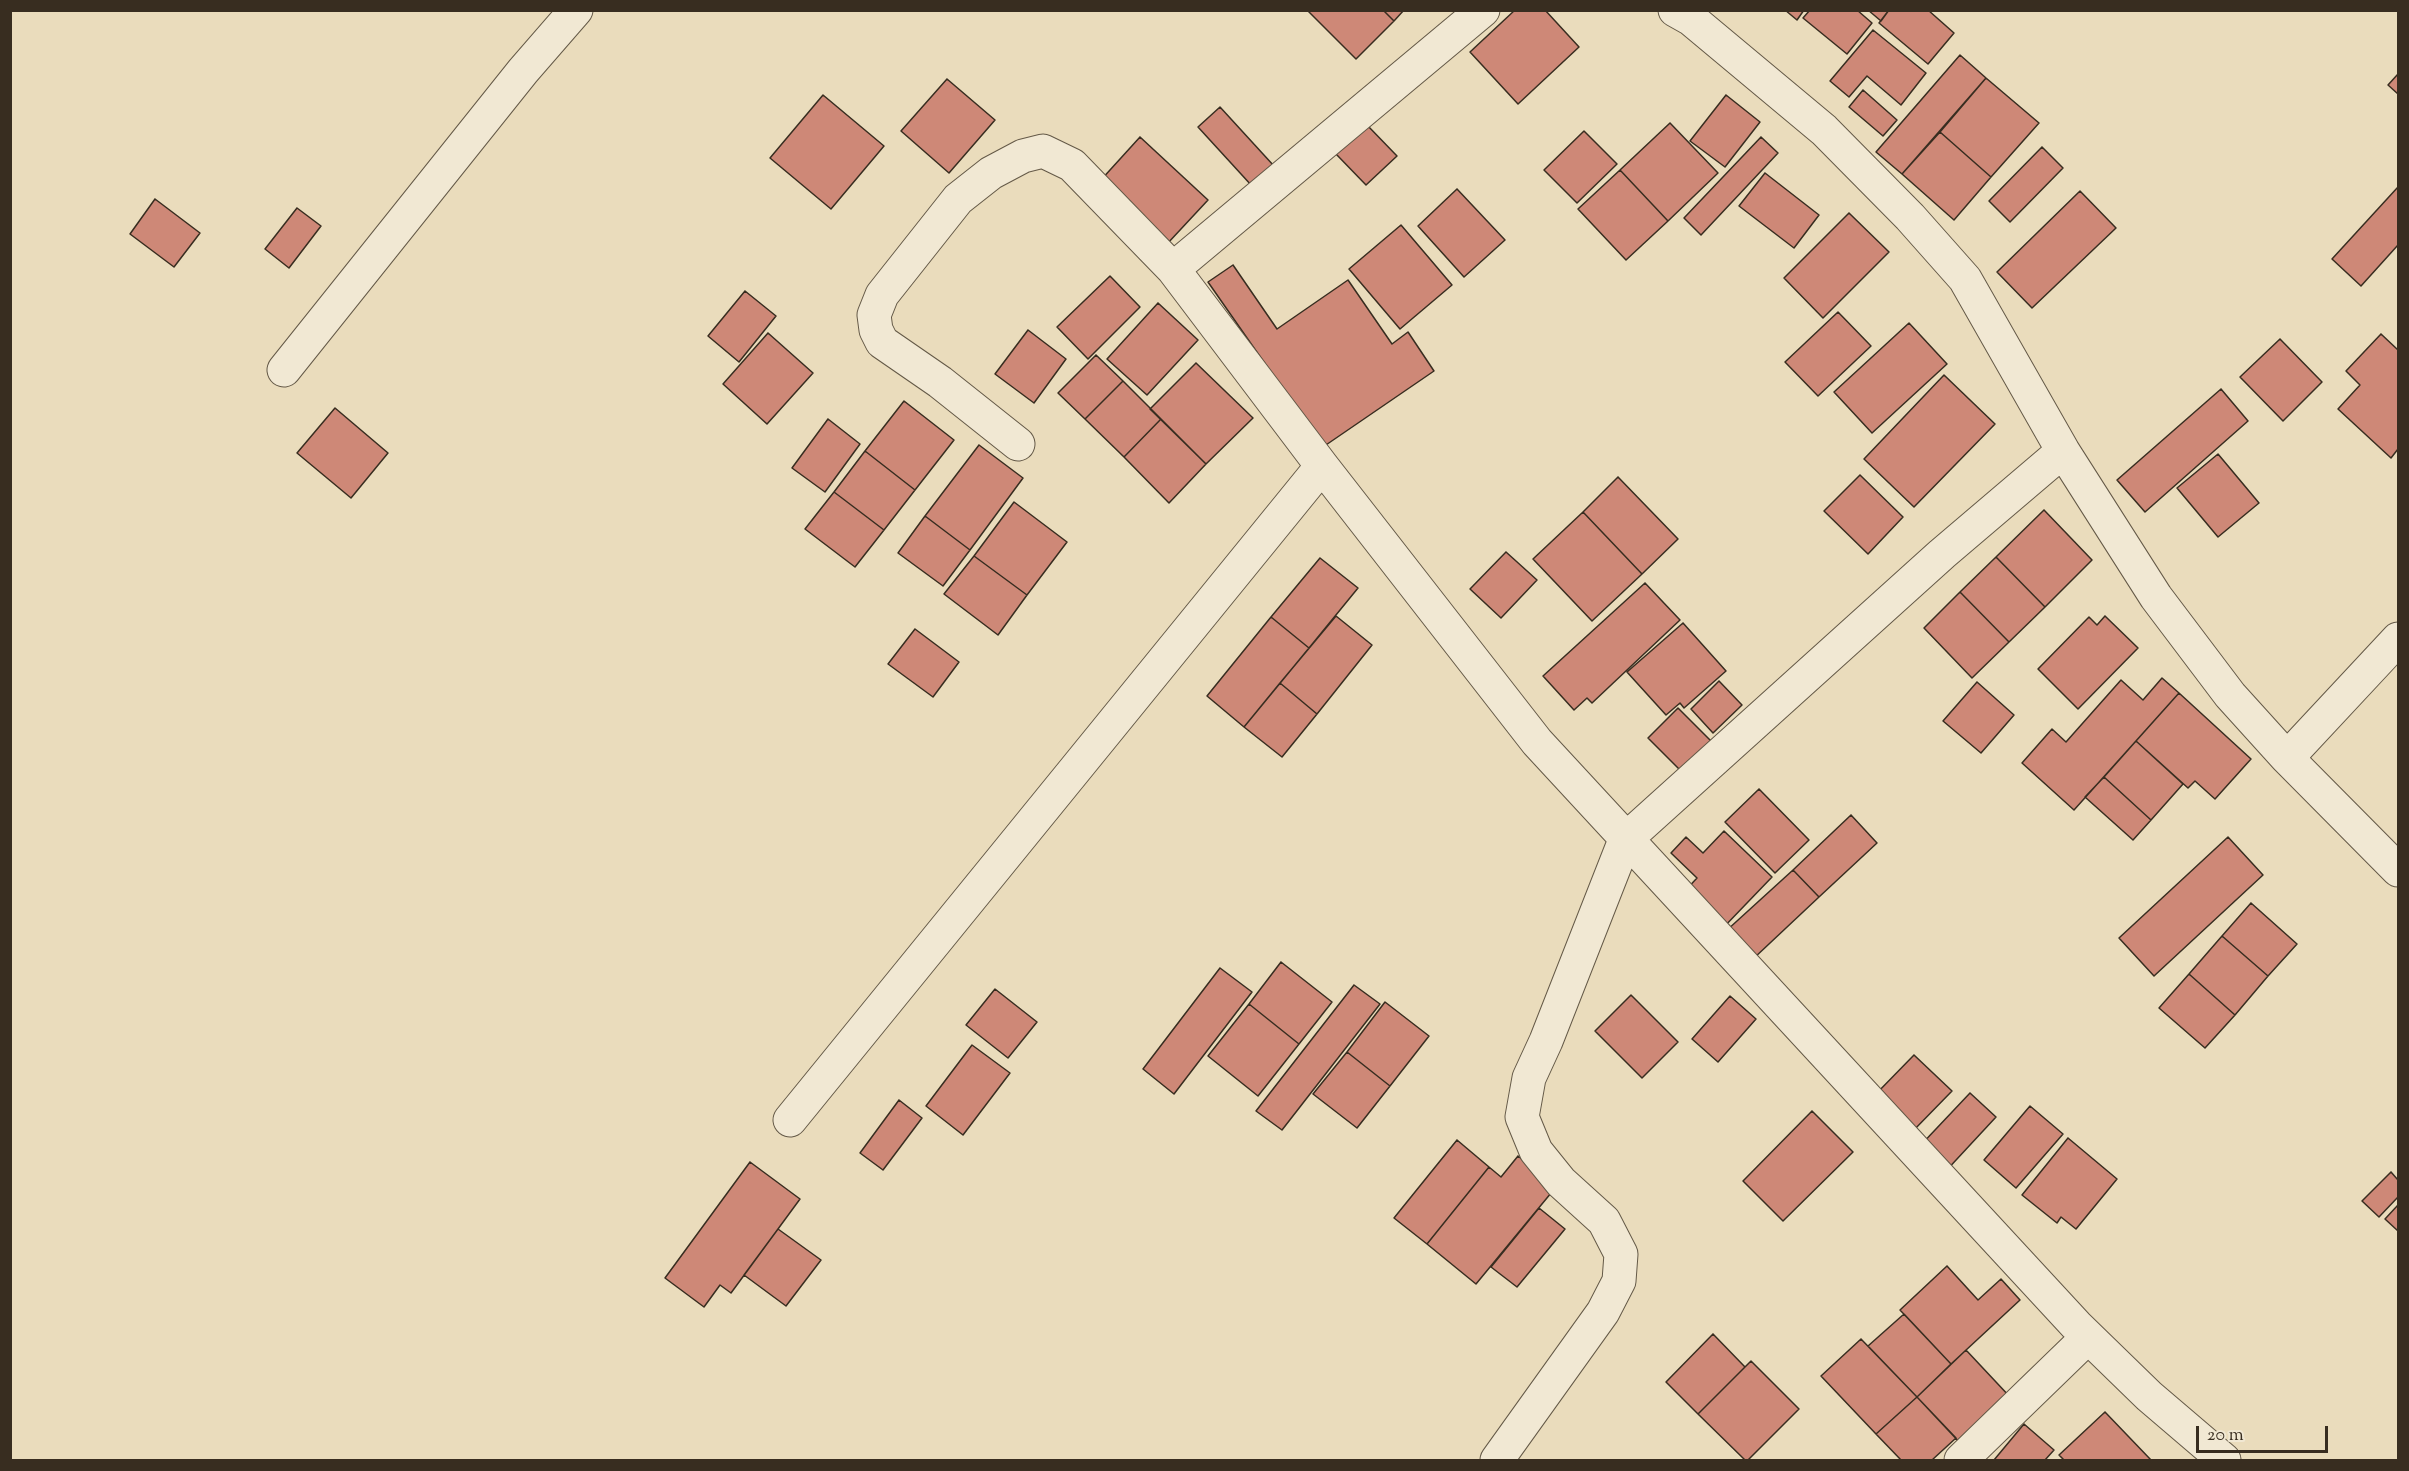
<!DOCTYPE html>
<html>
<head>
<meta charset="utf-8">
<style>
  body { margin:0 }
  #map { position:relative; width:2409px; height:1471px; overflow:hidden; background:#eadcbc; font-family:"Sorts Mill Goudy",serif }
  canvas { display:block }
  .frame { position:absolute; inset:0; border:12px solid #382d20; pointer-events:none }
  .scale { position:absolute; left:2196px; top:1426px; width:132px; height:27px; box-sizing:border-box; border:3px solid #382d20; border-top:0; padding-left:8px; font-size:18px; line-height:21px; white-space:nowrap; color:#382d20; -webkit-text-stroke:4px #f1e8d3; paint-order:stroke }
</style>
</head>
<body>
<div id="map">
<canvas width="2409" height="1471"></canvas>
<div class="frame"></div>
<div class="scale">20 m</div>
</div>
<script>
const g = document.querySelector('canvas').getContext('2d');
g.lineJoin = 'round';
function paint(path, color) {
  g.fillStyle = color;
  g.fill(path, 'evenodd');
}
function poly(rows) {
  const path = new Path2D();
  for (const r of rows) {
    path.moveTo(r[0], r[1]);
    for (let i = 2; i < r.length; i += 2) path.lineTo(r[i], r[i + 1]);
  }
  return path;
}
function trace(path, color, width, dash) {
  g.strokeStyle = color;
  g.lineWidth = width;
  g.lineCap = dash ? 'butt' : 'round';
  g.setLineDash(dash || []);
  g.stroke(path);
}
const building = poly([
  [1307,10,1383,10,1394,21,1356,59,1307,10],
  [1383,10,1404,10,1394,21,1383,10],
  [1515,10,1545,10,1579,47,1518,104,1470,52,1515,10],
  [1785,10,1804,10,1797,20,1785,10],
  [1810,10,1857,10,1872,23,1847,54,1803,18,1810,10],
  [1868,10,1889,10,1881,21,1868,10],
  [1889,10,1928,10,1954,33,1928,64,1879,23,1889,10],
  [1873,30,1926,73,1901,105,1867,76,1849,97,1830,81,1873,30],
  [1960,55,1986,78,1902,174,1876,152,1960,55],
  [2398,74,2398,94,2388,85,2398,74],
  [1986,78,2039,123,1991,177,1940,132,1986,78],
  [947,79,995,120,949,173,901,131,947,79],
  [1863,90,1897,120,1883,136,1849,107,1863,90],
  [823,95,884,146,831,209,770,158,823,95],
  [1726,95,1760,122,1725,167,1690,141,1726,95],
  [1220,107,1274,166,1252,186,1198,127,1220,107],
  [1670,123,1718,173,1668,221,1620,170,1670,123],
  [1367,125,1397,156,1366,185,1336,154,1367,125],
  [1584,131,1617,164,1577,203,1544,170,1584,131],
  [1940,132,1991,177,1954,220,1902,174,1940,132],
  [1140,137,1208,200,1167,244,1100,181,1140,137],
  [1761,137,1778,153,1701,235,1684,218,1761,137],
  [2042,147,2063,168,2010,222,1989,201,2042,147],
  [1620,170,1668,221,1626,260,1578,209,1620,170],
  [1765,173,1819,215,1794,248,1739,206,1765,173],
  [2398,187,2398,245,2361,286,2332,259,2398,187],
  [1457,189,1505,240,1464,277,1418,226,1457,189],
  [2080,191,2116,228,2032,308,1997,272,2080,191],
  [155,199,200,233,174,267,130,234,155,199],
  [297,208,321,226,289,268,265,249,297,208],
  [1849,213,1889,252,1823,318,1784,278,1849,213],
  [1401,225,1452,285,1400,329,1349,269,1401,225],
  [1233,265,1277,329,1348,280,1392,344,1408,332,1434,371,1323,447,1208,282,1233,265],
  [1110,276,1140,307,1088,359,1057,327,1110,276],
  [745,291,776,316,739,362,708,336,745,291],
  [1158,303,1198,340,1147,395,1107,359,1158,303],
  [1838,312,1871,346,1818,396,1785,362,1838,312],
  [1909,323,1947,364,1872,433,1834,392,1909,323],
  [1028,330,1066,359,1034,403,995,374,1028,330],
  [768,333,813,373,767,424,723,384,768,333],
  [2381,334,2398,350,2398,449,2391,458,2338,409,2360,385,2346,371,2381,334],
  [2280,339,2322,382,2283,421,2240,377,2280,339],
  [1096,355,1123,381,1085,419,1058,393,1096,355],
  [1196,363,1253,418,1206,464,1150,409,1196,363],
  [1944,375,1995,424,1914,507,1864,459,1944,375],
  [1123,381,1161,419,1124,457,1085,419,1123,381],
  [2221,389,2248,421,2145,512,2117,480,2221,389],
  [904,401,954,440,915,490,865,451,904,401],
  [335,408,388,453,351,498,297,453,335,408],
  [828,419,860,444,825,492,792,468,828,419],
  [1161,419,1206,464,1169,503,1124,457,1161,419],
  [979,445,1023,478,970,550,925,516,979,445],
  [865,451,915,490,884,530,834,492,865,451],
  [2218,454,2259,503,2218,537,2177,488,2218,454],
  [1860,475,1903,517,1868,554,1824,511,1860,475],
  [1618,477,1678,539,1642,574,1583,512,1618,477],
  [834,492,884,530,855,567,805,529,834,492],
  [1014,502,1067,542,1027,595,974,556,1014,502],
  [2044,510,2092,560,2045,607,1996,557,2044,510],
  [1583,512,1642,574,1592,621,1533,559,1583,512],
  [925,516,970,550,943,586,898,553,925,516],
  [1506,552,1537,580,1501,618,1470,589,1506,552],
  [974,556,1027,595,998,635,944,594,974,556],
  [1996,557,2045,607,2009,642,1960,592,1996,557],
  [1320,558,1358,588,1309,648,1271,617,1320,558],
  [1645,583,1680,620,1592,703,1587,698,1574,710,1543,676,1645,583],
  [1960,592,2009,642,1972,678,1924,628,1960,592],
  [1336,616,1372,645,1317,714,1280,683,1336,616],
  [2105,616,2138,648,2078,709,2038,669,2089,617,2097,625,2105,616],
  [1271,617,1309,648,1244,727,1207,696,1271,617],
  [1683,623,1726,671,1684,708,1680,703,1666,715,1627,672,1683,623],
  [915,629,959,662,933,697,888,664,915,629],
  [2162,678,2179,693,2074,810,2022,763,2052,729,2066,742,2121,680,2143,700,2162,678],
  [1719,681,1742,705,1713,733,1691,709,1719,681],
  [1977,682,2014,715,1981,753,1943,721,1977,682],
  [1280,683,1317,714,1282,757,1244,727,1280,683],
  [2179,693,2251,759,2215,799,2195,781,2188,788,2136,741,2179,693],
  [1678,708,1712,742,1682,772,1648,738,1678,708],
  [2136,741,2183,784,2151,820,2104,777,2136,741],
  [2104,777,2151,820,2133,840,2085,797,2104,777],
  [1759,789,1809,840,1775,873,1725,822,1759,789],
  [1851,815,1877,843,1819,897,1793,870,1851,815],
  [1724,831,1772,877,1721,930,1683,893,1697,878,1671,853,1686,837,1703,853,1724,831],
  [2228,837,2263,875,2154,976,2119,938,2228,837],
  [1793,870,1819,897,1753,959,1726,931,1793,870],
  [2251,903,2297,944,2268,976,2222,936,2251,903],
  [2222,936,2268,976,2235,1015,2189,974,2222,936],
  [1281,962,1332,1002,1299,1044,1249,1004,1281,962],
  [1220,968,1252,992,1174,1094,1143,1069,1220,968],
  [2189,974,2235,1015,2205,1048,2159,1008,2189,974],
  [1354,985,1380,1004,1282,1130,1256,1111,1354,985],
  [995,989,1037,1022,1008,1058,966,1025,995,989],
  [1631,995,1678,1042,1642,1078,1595,1031,1631,995],
  [1730,996,1756,1019,1718,1062,1692,1039,1730,996],
  [1385,1002,1429,1036,1390,1086,1347,1052,1385,1002],
  [1249,1004,1299,1044,1258,1096,1208,1056,1249,1004],
  [972,1045,1010,1073,963,1135,926,1106,972,1045],
  [1347,1052,1390,1086,1357,1128,1313,1094,1347,1052],
  [1914,1055,1952,1091,1911,1133,1873,1097,1914,1055],
  [1970,1093,1996,1117,1944,1173,1918,1148,1970,1093],
  [899,1100,922,1118,883,1170,860,1153,899,1100],
  [2030,1106,2063,1134,2016,1188,1984,1160,2030,1106],
  [1812,1111,1853,1152,1783,1221,1743,1181,1812,1111],
  [2068,1138,2117,1179,2076,1229,2061,1217,2057,1223,2022,1195,2068,1138],
  [1457,1140,1489,1167,1427,1244,1394,1218,1457,1140],
  [1518,1156,1556,1187,1476,1284,1427,1244,1489,1167,1501,1177,1518,1156],
  [750,1162,800,1199,731,1293,720,1285,704,1307,665,1278,750,1162],
  [2391,1172,2398,1180,2398,1197,2379,1217,2362,1201,2391,1172],
  [2398,1205,2398,1231,2385,1219,2398,1205],
  [1539,1208,1565,1229,1517,1287,1491,1267,1539,1208],
  [778,1229,821,1260,786,1306,744,1275,778,1229],
  [1947,1266,1978,1300,2001,1279,2020,1300,1951,1364,1900,1310,1947,1266],
  [1904,1314,1951,1364,1917,1397,1868,1346,1904,1314],
  [1713,1334,1745,1367,1698,1414,1666,1382,1713,1334],
  [1861,1339,1917,1397,1876,1434,1821,1376,1861,1339],
  [1966,1350,2011,1398,1962,1445,1917,1397,1966,1350],
  [1751,1361,1799,1409,1748,1460,1745,1460,1698,1414,1751,1361],
  [1917,1397,1956,1438,1932,1460,1901,1460,1876,1434,1917,1397],
  [2105,1412,2151,1460,2064,1460,2059,1455,2105,1412],
  [2024,1424,2054,1450,2045,1460,1994,1460,2024,1424]
]);
paint(building, '#ce8877');
trace(building, '#382d20', 1.5);
const street = poly([
  [1675,10,1691,19,1824,130,1910,217,1965,279,2063,451,2156,597,2230,695,2287,758,2398,870],
  [1173,269,1483,10],
  [284,370,523,71,576,10],
  [1018,444,940,382,882,342,876,330,874,315,882,295,958,199,991,173,1023,156,1043,151,1072,165,1173,269,1322,466,1537,742,2076,1325,2149,1396,2224,1460],
  [2287,758,2398,639],
  [790,1120,1322,466],
  [1497,1460,1603,1312,1619,1281,1621,1254,1604,1221,1561,1182,1536,1151,1522,1117,1529,1078,1546,1041,1625,840,1942,554,2063,451],
  [1961,1460,2088,1337]
]);
trace(street, '#645947', 35);
trace(street, '#f1e8d3', 33);
</script>
</body>
</html>
